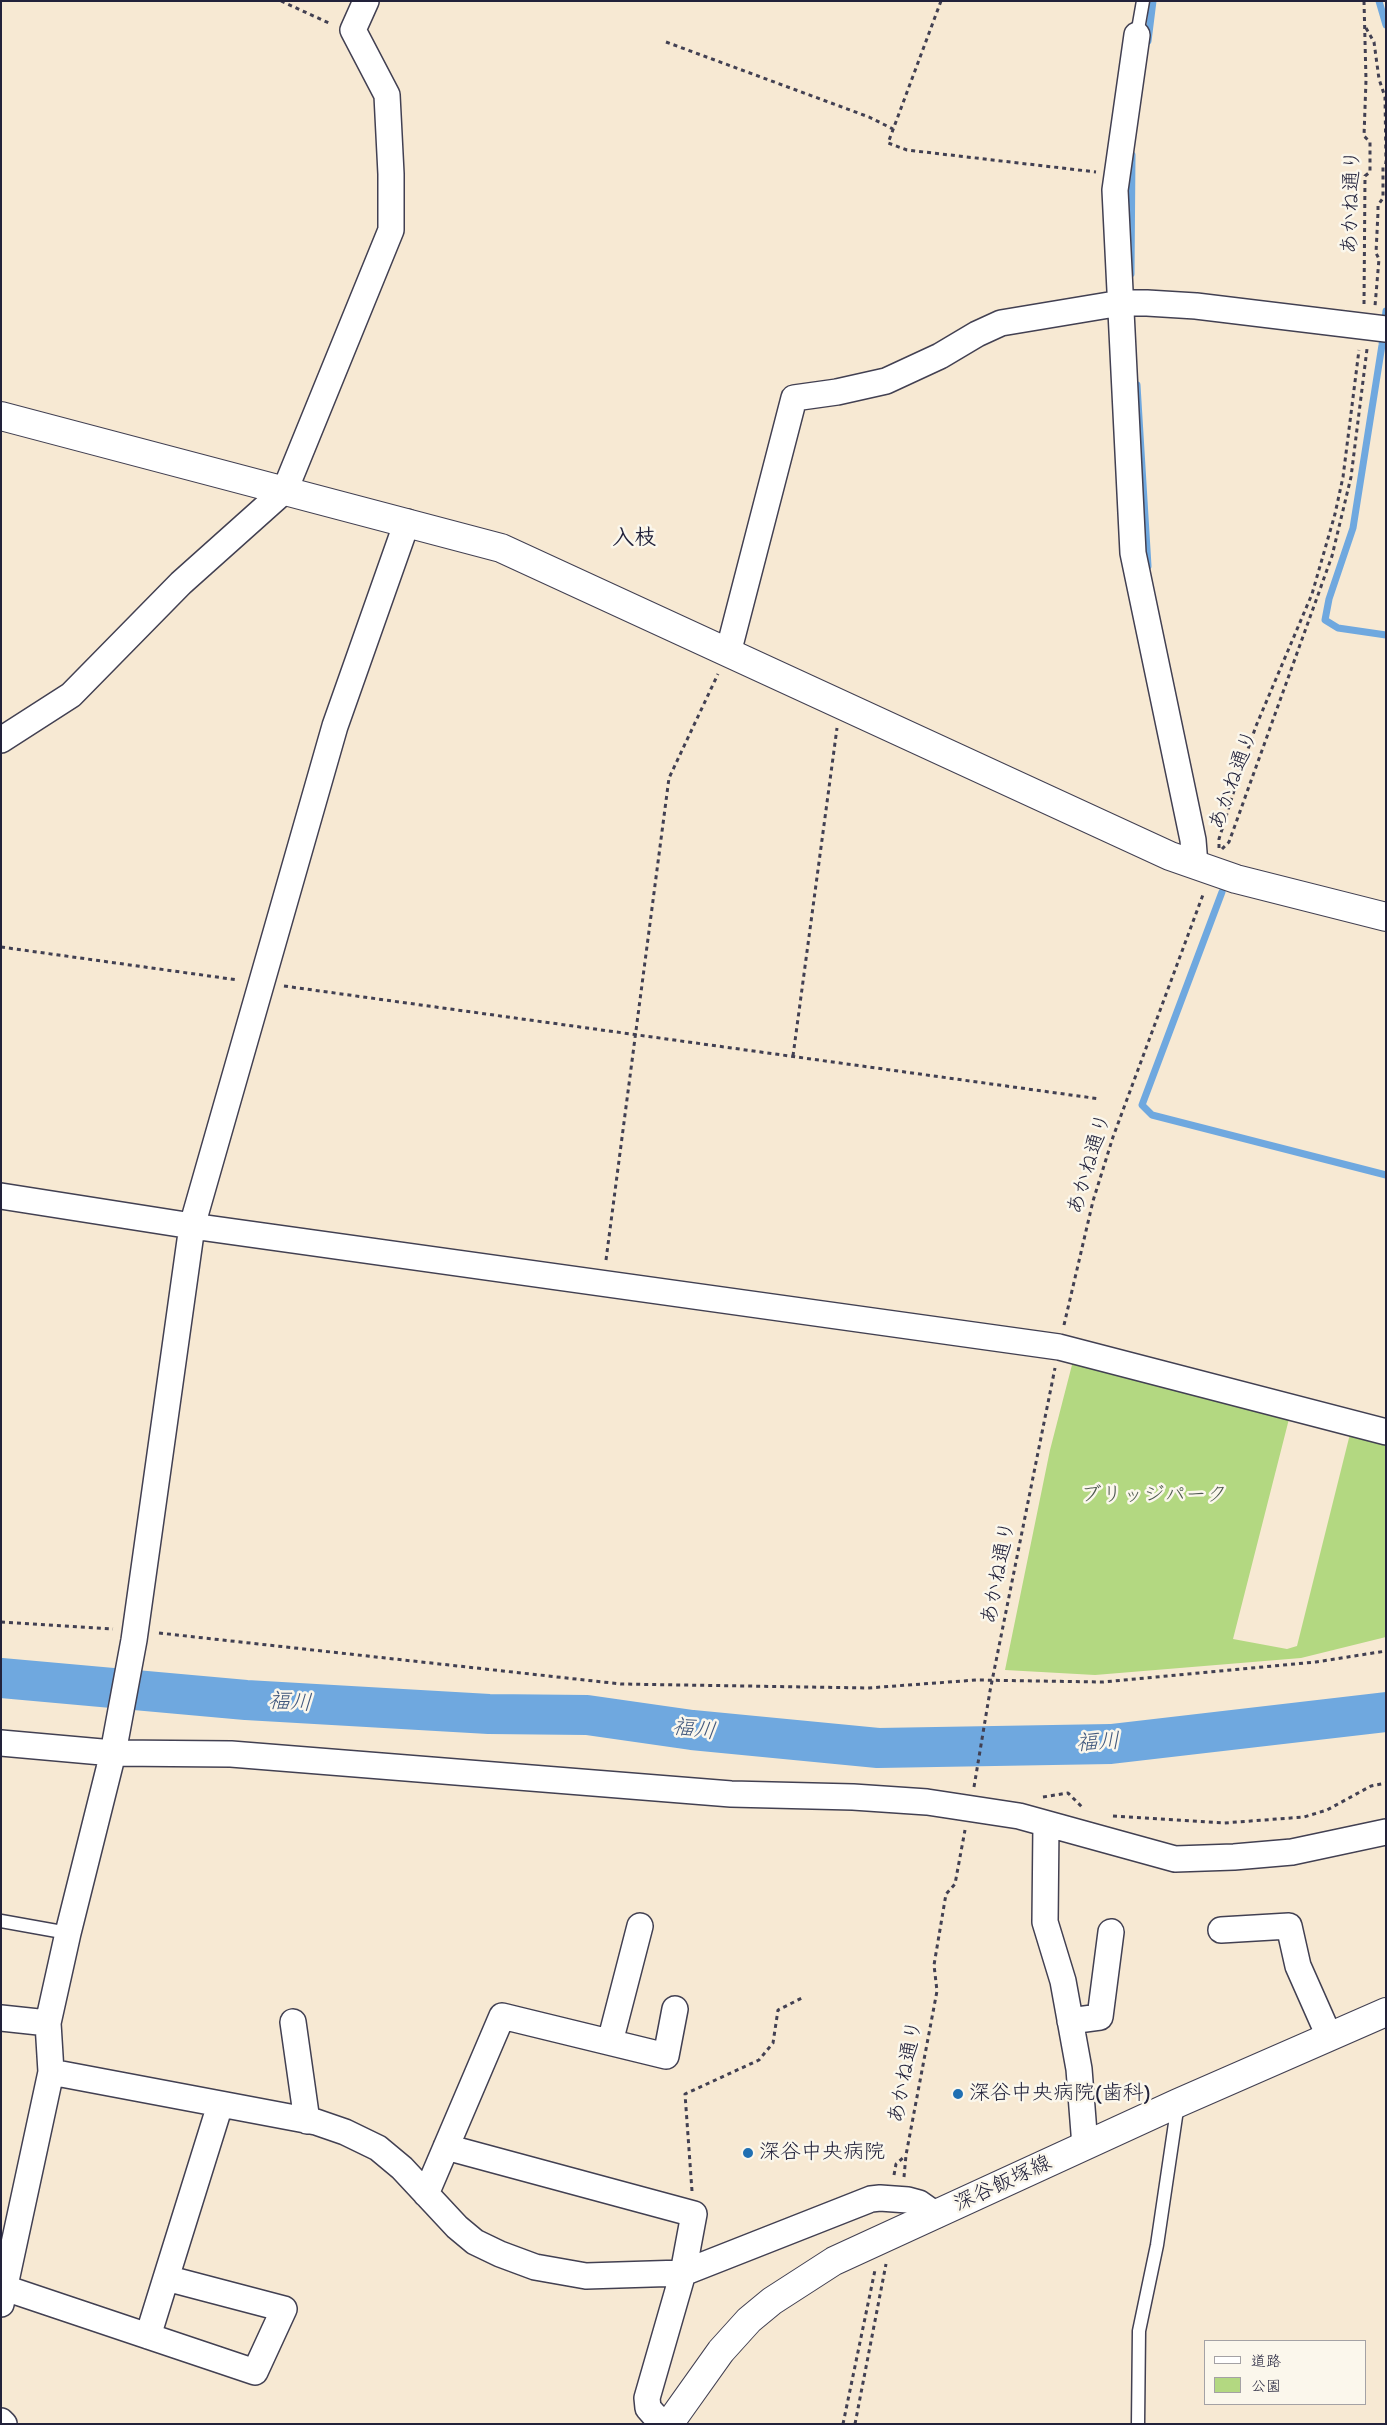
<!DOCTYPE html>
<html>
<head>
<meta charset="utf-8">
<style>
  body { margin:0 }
  #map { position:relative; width:1387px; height:2425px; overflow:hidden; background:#f7e9d3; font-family:Itim,"Klee One",sans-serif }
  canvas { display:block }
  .frame { position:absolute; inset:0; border:2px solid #22223b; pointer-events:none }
  .legend { position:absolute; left:1204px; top:2340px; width:162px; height:65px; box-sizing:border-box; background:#fbf7ec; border:1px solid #a4a2a5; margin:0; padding:6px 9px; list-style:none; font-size:15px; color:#22223b }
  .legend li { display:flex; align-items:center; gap:10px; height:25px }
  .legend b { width:25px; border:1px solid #a4a2a5 }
</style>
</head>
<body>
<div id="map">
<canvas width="1387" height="2425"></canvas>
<div class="frame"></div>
<ul class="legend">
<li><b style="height:6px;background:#fff"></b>道路</li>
<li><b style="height:14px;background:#b3d881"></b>公園</li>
</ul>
</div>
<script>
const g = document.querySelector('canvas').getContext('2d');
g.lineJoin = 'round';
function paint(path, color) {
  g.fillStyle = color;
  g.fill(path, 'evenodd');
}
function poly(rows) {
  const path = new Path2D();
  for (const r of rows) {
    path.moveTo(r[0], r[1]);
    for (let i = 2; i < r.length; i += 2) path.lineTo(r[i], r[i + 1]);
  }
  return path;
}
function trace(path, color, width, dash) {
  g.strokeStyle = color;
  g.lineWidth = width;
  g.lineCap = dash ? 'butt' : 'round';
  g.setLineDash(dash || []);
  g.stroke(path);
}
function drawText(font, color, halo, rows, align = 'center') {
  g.font = font + ' Itim,"Klee One",sans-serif';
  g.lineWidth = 5;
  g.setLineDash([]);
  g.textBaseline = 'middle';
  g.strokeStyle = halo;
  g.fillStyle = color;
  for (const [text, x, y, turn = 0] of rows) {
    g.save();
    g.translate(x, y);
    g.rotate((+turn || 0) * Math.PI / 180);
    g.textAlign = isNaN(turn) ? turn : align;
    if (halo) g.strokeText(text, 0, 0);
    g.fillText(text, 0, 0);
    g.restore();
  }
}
paint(poly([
  [1073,1361,1290,1415,1233,1639,1287,1649,1297,1646,1351,1430,1386,1439,1386,1637,1301,1658,1095,1675,1005,1670,1050,1450]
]), '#b3d881');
trace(poly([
  [1379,1,1386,25],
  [1148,41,1153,1],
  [1131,274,1132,155],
  [1386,311,1382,345,1353,528,1329,599,1325,620,1338,628,1386,635],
  [1137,385,1148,566],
  [1222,892,1142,1105,1152,1115,1386,1175]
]), '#6fa8df', 7);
trace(poly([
  [1,1678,246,1700,489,1714,587,1715,692,1730,878,1748,1111,1744,1386,1712]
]), '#6fa8df', 40);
const service = poly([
  [1137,35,1143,1],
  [1,1921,68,1933],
  [1138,2424,1139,2331,1157,2245,1178,2103]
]);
const minor = poly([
  [1137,35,1115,190,1133,553,1193,840,1195,865],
  [728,653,794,398,837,392,886,381,940,356,977,334,1001,323,1121,303,1147,303,1196,306,1386,329],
  [1,740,71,695,181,583,285,490,391,230,391,174,387,95,353,30,366,1],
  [1,1196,192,1226,1059,1347,1386,1432],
  [1,1743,113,1753,231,1754,731,1794,853,1797,927,1802,1019,1816,1175,1859,1234,1857,1292,1852,1386,1832],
  [1046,1824,1045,1922,1063,1981,1079,2069,1085,2146],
  [1221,1930,1289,1926,1298,1966,1329,2036],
  [1,2018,48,2023],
  [1070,2021,1100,2017,1111,1932],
  [293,2022,307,2121],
  [610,2042,640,1926],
  [51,2072,316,2122,345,2132,378,2148,402,2168,457,2227,475,2242,500,2254,535,2267,586,2276,683,2273,871,2199,880,2198,908,2200,919,2203,936,2215],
  [446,2147,694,2214,683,2273,647,2398,648,2408,655,2416,669,2424],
  [426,2194,502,2016,666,2056,675,2009],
  [166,2278,220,2105],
  [5,2288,255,2372,284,2309,166,2278,148,2336],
  [1,2304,51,2072,48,2023,68,1933,113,1753,134,1640,192,1226,335,726,407,522],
  [1,2421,4,2424]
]);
const tertiary = poly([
  [1,416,501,548,1170,856,1236,879,1386,917]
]);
const secondary = poly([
  [669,2424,721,2351,749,2320,772,2301,834,2261,1178,2103,1386,2012]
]);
trace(service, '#424052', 15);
trace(minor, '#424052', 28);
trace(tertiary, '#424052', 30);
trace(secondary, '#424052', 30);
trace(poly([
  [281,1,331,24],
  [941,1,888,143,907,150,1096,172],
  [1366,28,1374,42,1379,79,1385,97,1386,163,1383,167,1383,198,1378,205,1378,212,1376,253,1379,259,1375,306],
  [666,42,869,117,893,129],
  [1364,304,1365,176,1370,172,1370,142,1364,136,1366,80,1364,1],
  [1219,848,1219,839,1238,778,1256,726,1312,594,1335,514,1343,477,1359,350],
  [1222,849,1229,842,1332,556,1351,477,1367,349],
  [1,947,238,980],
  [284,986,1100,1099],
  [793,1056,837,728],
  [606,1260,669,778,718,674],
  [1064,1325,1093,1201,1113,1137,1204,892],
  [1,1622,113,1629],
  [159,1633,621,1684,868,1688,976,1680,1103,1682,1316,1662,1386,1651],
  [974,1787,990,1691,1055,1368],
  [1043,1797,1068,1793,1083,1808],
  [1113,1816,1224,1823,1304,1817,1327,1810,1371,1786,1386,1783],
  [894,2175,896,2164,905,2156],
  [904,2177,906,2155,937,1991,934,1965,946,1894,955,1884,965,1830],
  [692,2191,685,2094,759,2060,773,2043,778,2010,802,1998],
  [843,2424,875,2270],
  [855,2424,886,2264]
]), '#424052', 3, [4, 4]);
trace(service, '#fff', 12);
trace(minor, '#fff', 25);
trace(tertiary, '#fff', 28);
trace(secondary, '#fff', 28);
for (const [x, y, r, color] of [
  [958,2094,6,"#1f6fb2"],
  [748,2153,6,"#1f6fb2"]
]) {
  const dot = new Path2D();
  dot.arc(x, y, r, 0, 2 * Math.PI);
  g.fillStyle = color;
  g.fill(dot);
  trace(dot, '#fbf7ec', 2);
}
drawText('21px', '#22223b', '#fbf7ec', [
  ["あかね通り",1352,202,-88],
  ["あかね通り",1234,780,-70],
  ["あかね通り",1090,1164,-73],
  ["あかね通り",999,1573,-79],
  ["あかね通り",906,2072,-79],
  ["深谷飯塚線",1003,2184,-25]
]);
drawText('21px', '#4e5950', '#fbf7ec', [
  ["ブリッジパーク",1154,1496]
]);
drawText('21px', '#22223b', '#fbf7ec', [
  ["深谷中央病院(歯科)",969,2094],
  ["深谷中央病院",759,2153]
], 'left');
drawText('bold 22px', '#22223b', '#fbf7ec', [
  ["入枝",634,538]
]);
drawText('italic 22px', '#41587d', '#fbf7ec', [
  ["福川",290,1703,3],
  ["福川",694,1730,7],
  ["福川",1098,1743,-3]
]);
</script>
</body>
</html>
